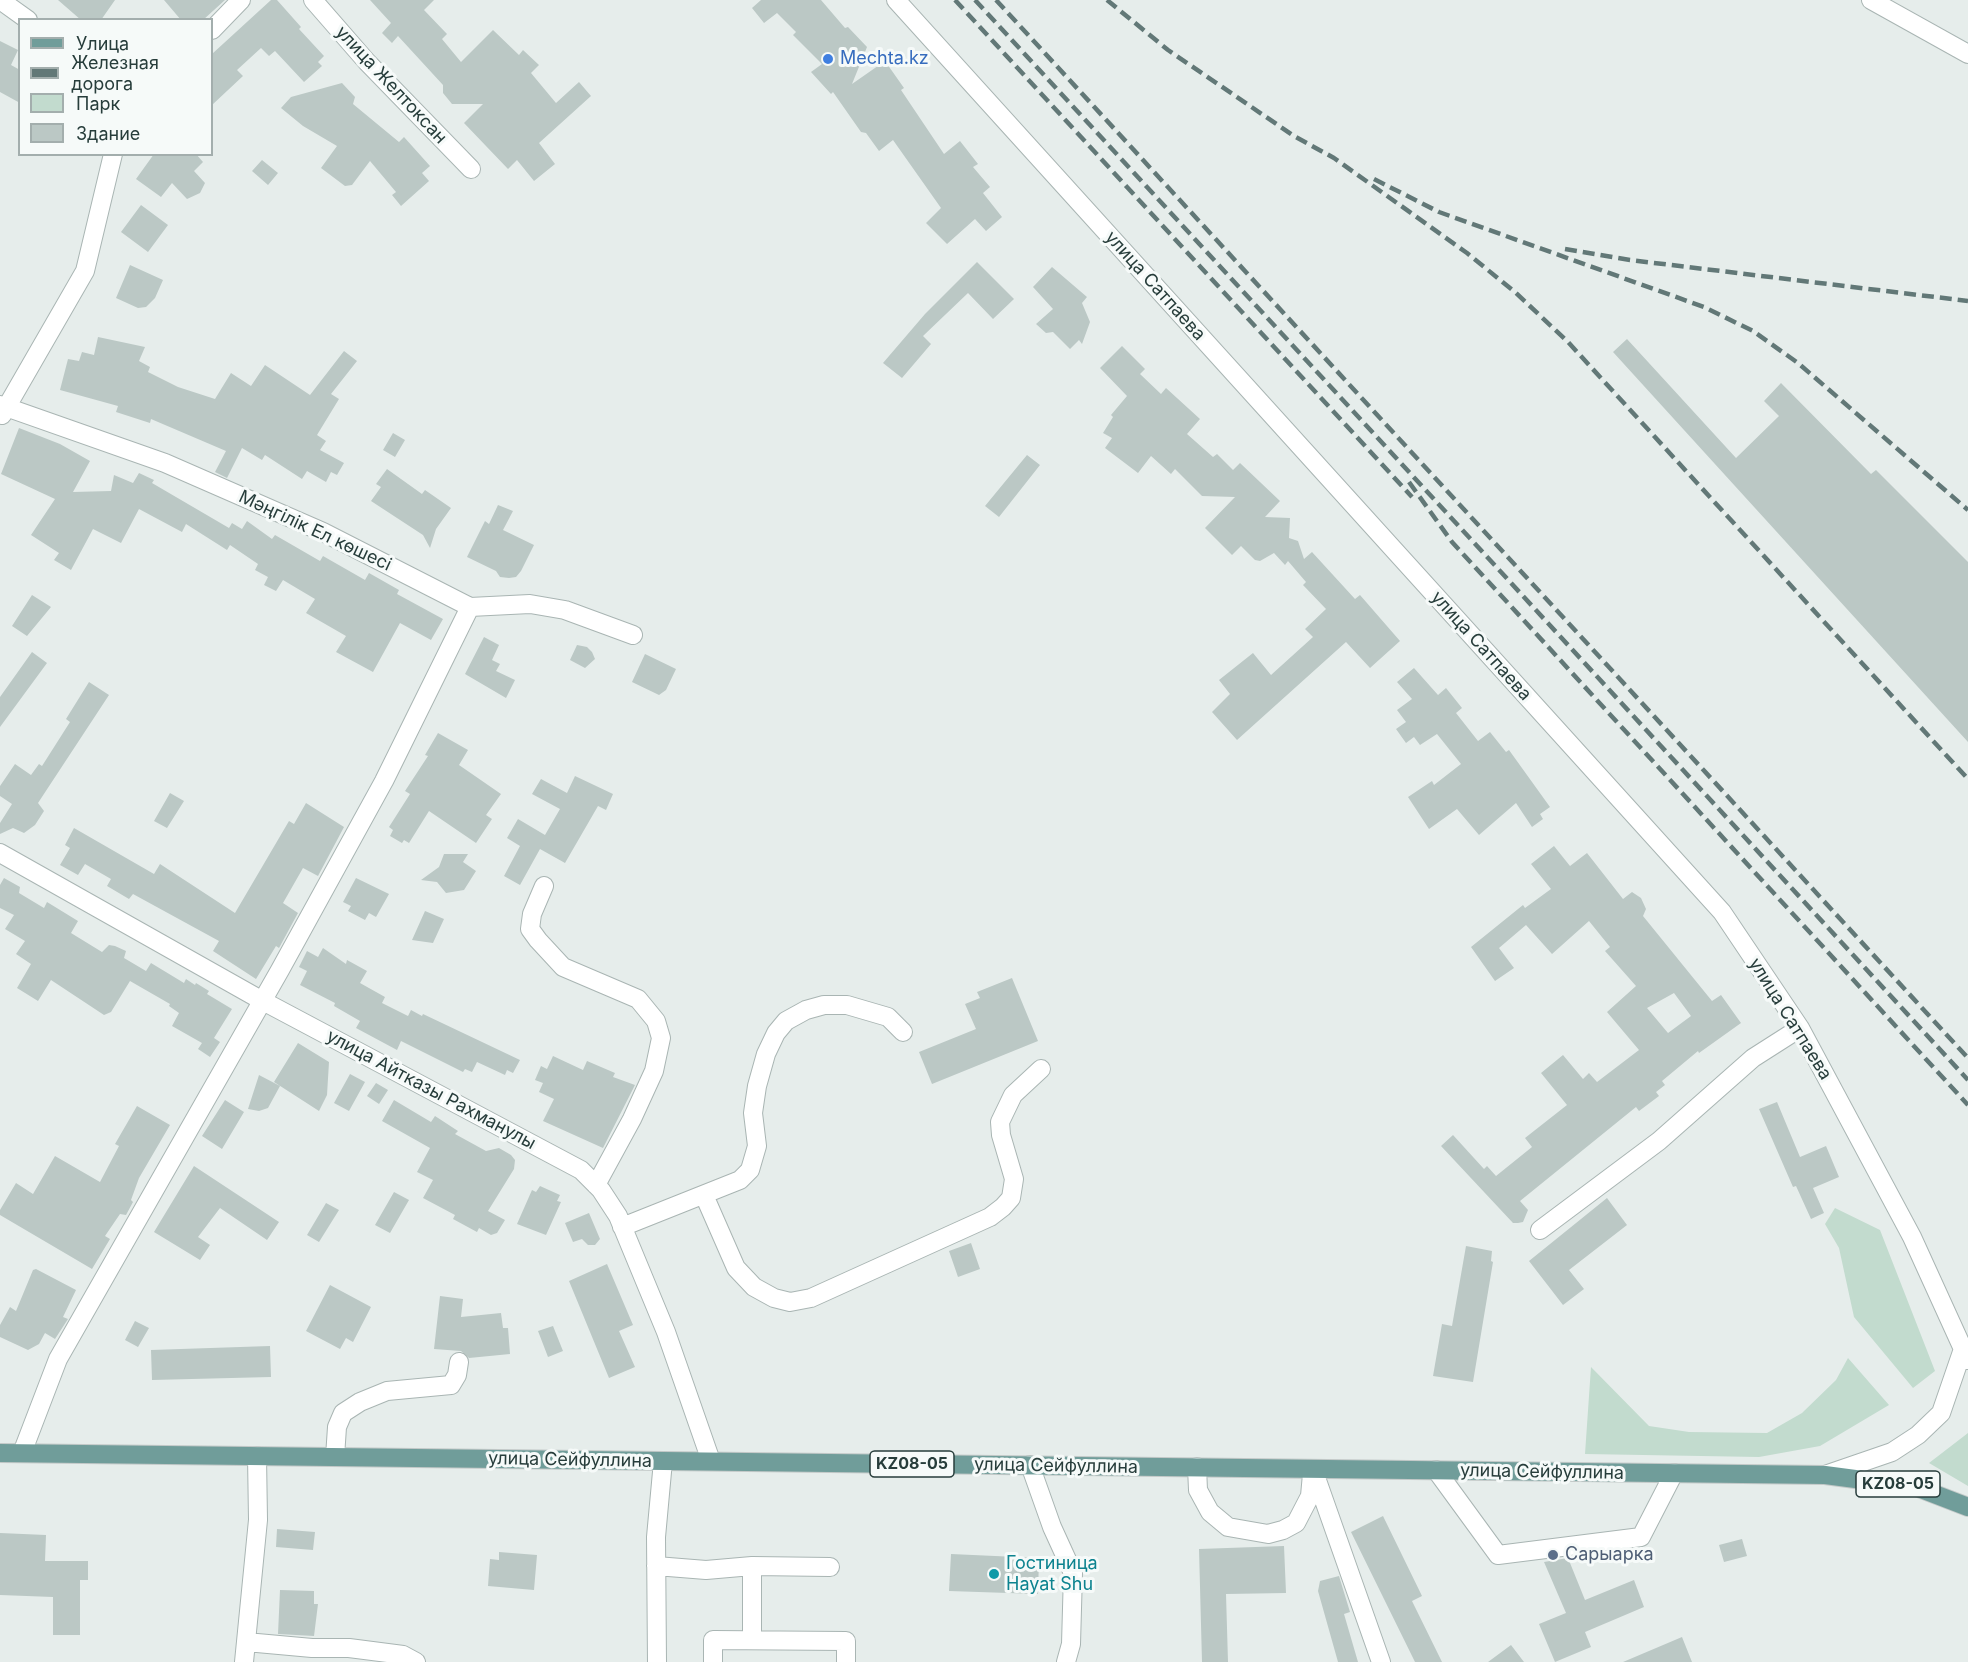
<!DOCTYPE html>
<html>
<head>
<meta charset="utf-8">
<style>
  body { margin:0 }
  #map { position:relative; width:1968px; height:1662px; overflow:hidden; background:#e6edeb; font-family:Inter,sans-serif }
  canvas { display:block }
  .legend { position:absolute; left:18px; top:18px; width:195px; height:138px; box-sizing:border-box; background:#f6faf9; border:2px solid #a3aead; margin:0; padding:8px 10px; list-style:none; font-size:18px; color:#273d3b }
  .legend li { display:flex; align-items:center; gap:12px; height:30px }
  .legend b { width:30px; border:2px solid #a3aead }
</style>
</head>
<body>
<div id="map">
<canvas width="1968" height="1662"></canvas>
<ul class="legend">
<li><b style="height:8px;background:#709d9a"></b>Улица</li>
<li><b style="height:8px;background:#627877"></b>Железная дорога</li>
<li><b style="height:16px;background:#c2dbce"></b>Парк</li>
<li><b style="height:16px;background:#bbc8c5"></b>Здание</li>
</ul>
</div>
<script>
const g = document.querySelector('canvas').getContext('2d');
g.lineJoin = 'round';
function paint(path, color) {
  g.fillStyle = color;
  g.fill(path, 'evenodd');
}
function poly(rows) {
  const path = new Path2D();
  for (const r of rows) {
    path.moveTo(r[0], r[1]);
    for (let i = 2; i < r.length; i += 2) path.lineTo(r[i], r[i + 1]);
  }
  return path;
}
function trace(path, color, width, dash) {
  g.strokeStyle = color;
  g.lineWidth = width;
  g.lineCap = dash ? 'butt' : 'round';
  g.setLineDash(dash || []);
  g.stroke(path);
}
function drawText(font, color, halo, rows, align = 'center') {
  g.font = font + ' Inter,sans-serif';
  g.lineWidth = 6;
  g.setLineDash([]);
  g.textBaseline = 'middle';
  g.strokeStyle = halo;
  g.fillStyle = color;
  for (const [text, x, y, turn = 0] of rows) {
    g.save();
    g.translate(x, y);
    g.rotate((+turn || 0) * Math.PI / 180);
    g.textAlign = isNaN(turn) ? turn : align;
    if (halo) g.strokeText(text, 0, 0);
    g.fillText(text, 0, 0);
    g.restore();
  }
}
paint(poly([
  [1835,1208,1880,1230,1935,1371,1913,1388,1854,1317,1839,1248,1825,1224],
  [1848,1358,1889,1405,1820,1446,1759,1457,1585,1454,1591,1367,1649,1426,1689,1432,1767,1433,1802,1413,1836,1380],
  [1968,1433,1968,1486,1929,1463]
]), '#c2dbce');
paint(poly([
  [58,0,115,0,101,20,81,20],
  [164,0,225,0,203,20,181,20],
  [271,0,277,0,301,27,299,29,324,56,318,62,322,66,304,82,275,51,269,56,261,48,237,70,243,76,212,105,212,54],
  [370,0,434,0,424,10,447,34,442,39,461,62,493,30,519,55,523,50,539,65,531,73,556,103,579,82,591,96,539,143,555,164,534,181,517,160,508,169,464,123,483,104,452,104,443,93,443,85,398,36,392,43,382,33,391,23],
  [761,0,821,0,845,28,848,27,867,47,852,84,885,61,904,88,901,90,944,154,960,141,978,164,973,167,990,187,983,193,1002,217,986,231,975,219,947,244,926,223,941,208,893,140,879,151,866,133,861,132,833,92,831,94,811,72,822,64,793,35,796,32,777,13,764,23,752,8],
  [0,41,18,50,11,65,20,70,20,103,0,92],
  [342,83,355,97,353,104,399,142,404,137,430,166,422,173,429,181,401,206,392,195,396,192,370,161,352,185,345,186,321,168,337,146,303,126,281,108,291,97],
  [154,154,196,154,203,162,194,171,205,183,200,193,187,199,172,183,161,197,136,179],
  [262,160,278,173,268,185,252,171],
  [141,205,168,225,148,252,121,232],
  [977,262,1014,299,993,319,968,293,923,336,931,344,902,378,883,363,925,314],
  [130,265,163,280,155,298,146,307,138,308,116,298],
  [1052,267,1087,297,1082,303,1090,322,1082,344,1079,340,1070,349,1053,332,1046,333,1036,324,1053,309,1033,287],
  [98,337,145,347,139,361,150,367,148,372,178,387,215,399,231,373,251,386,265,365,310,395,344,351,357,361,331,394,339,399,317,435,326,441,320,450,344,463,337,475,331,472,326,482,307,471,302,479,265,455,262,460,242,448,227,478,215,472,226,451,151,419,150,423,116,412,118,406,60,390,68,359,79,361,82,352,94,355],
  [1627,339,1736,458,1779,416,1764,401,1781,383,1871,474,1876,470,1968,562,1968,742,1613,352],
  [1122,346,1145,369,1140,374,1161,394,1166,388,1200,419,1187,434,1213,457,1217,454,1233,470,1240,463,1280,501,1265,517,1290,518,1289,538,1298,541,1304,559,1312,552,1355,599,1360,595,1400,641,1370,668,1346,642,1237,740,1212,712,1230,694,1219,680,1253,653,1271,675,1313,637,1305,629,1326,609,1303,585,1306,582,1288,561,1285,565,1274,553,1260,561,1255,560,1241,546,1232,555,1205,528,1235,497,1202,496,1175,469,1171,474,1151,456,1138,473,1105,448,1112,438,1103,433,1113,417,1111,415,1127,396,1100,368],
  [19,428,60,444,90,461,73,492,111,491,114,475,133,483,139,473,154,480,152,483,229,528,232,523,242,529,247,521,272,539,275,535,320,561,323,556,365,580,369,573,399,590,397,594,443,619,431,640,400,623,373,672,336,652,346,636,306,613,315,599,283,580,276,591,264,585,268,577,255,570,258,564,230,545,227,550,186,524,182,532,139,509,121,543,93,529,71,570,54,560,59,553,31,535,55,499,1,474],
  [393,433,405,440,395,457,383,450],
  [1027,455,1040,465,999,517,985,506],
  [387,469,422,494,425,490,451,508,436,529,430,548,423,535,371,501,381,487,376,484],
  [498,505,513,511,503,530,534,545,521,571,516,577,509,578,500,577,496,571,467,557,485,521,489,524],
  [32,595,51,607,27,636,12,626],
  [484,637,499,645,492,660,500,664,496,671,515,680,506,698,465,674],
  [577,645,587,647,592,652,595,659,585,668,570,660],
  [32,652,47,663,0,727,0,697],
  [645,654,676,669,666,690,659,695,632,682],
  [1414,668,1438,695,1446,688,1462,708,1456,713,1478,741,1490,732,1506,752,1509,750,1550,807,1540,814,1543,819,1532,827,1516,803,1479,835,1457,809,1429,829,1408,797,1432,781,1434,785,1461,764,1437,734,1420,745,1414,737,1406,743,1396,729,1406,722,1397,710,1412,699,1397,682],
  [89,682,109,695,38,803,44,811,35,825,24,833,13,828,0,834,0,823,12,804,0,796,0,786,15,764,31,775,39,764,42,766,70,722,66,719],
  [438,733,468,750,459,765,501,794,486,815,492,819,476,843,429,811,409,843,404,840,402,843,390,836,393,830,389,827,410,794,405,791,428,756,425,755],
  [575,776,613,794,606,810,598,806,565,863,540,849,520,885,504,876,520,846,507,838,518,819,545,835,560,809,532,794,541,779,567,793],
  [170,793,184,801,167,828,154,821],
  [306,803,344,827,318,876,303,868,283,903,298,913,279,948,276,946,256,979,213,951,219,941,133,894,129,899,107,886,111,879,85,864,78,875,60,865,70,848,65,845,74,828,154,874,160,864,235,913,289,821,294,824],
  [1554,846,1570,866,1587,853,1623,899,1632,892,1641,898,1646,909,1643,916,1712,1001,1721,995,1741,1023,1699,1053,1698,1051,1662,1081,1665,1085,1656,1092,1659,1096,1639,1111,1636,1107,1520,1201,1528,1210,1523,1222,1518,1223,1513,1223,1441,1146,1453,1135,1484,1169,1487,1166,1496,1176,1532,1147,1525,1138,1567,1105,1541,1073,1563,1055,1583,1079,1589,1073,1597,1082,1639,1050,1607,1012,1636,986,1605,951,1610,947,1589,921,1552,954,1526,925,1499,948,1514,968,1495,981,1471,947,1523,905,1525,908,1551,889,1531,864],
  [1674,993,1691,1016,1668,1033,1647,1008],
  [444,854,468,854,463,862,476,871,464,890,446,893,437,882,421,880,439,867],
  [4,878,20,887,19,893,44,908,47,902,78,921,71,933,102,952,109,945,115,946,126,951,124,958,146,971,151,963,184,983,186,979,195,985,196,983,209,991,207,994,232,1009,214,1038,220,1042,210,1057,198,1049,202,1043,172,1026,179,1013,169,1006,170,1004,130,981,111,1012,104,1015,51,980,38,1001,17,988,31,964,16,954,25,941,5,929,14,915,0,908,0,885],
  [356,878,389,894,376,917,369,913,365,920,348,911,351,906,343,902],
  [425,911,444,919,433,943,412,940],
  [323,948,346,964,347,960,367,971,360,983,385,997,382,1003,408,1016,411,1010,422,1016,423,1014,520,1060,513,1073,507,1070,505,1075,477,1062,472,1072,465,1069,463,1072,401,1041,397,1050,356,1028,360,1021,334,1006,335,1003,300,985,307,971,299,967,307,951,318,957],
  [1012,978,1038,1041,932,1084,919,1052,976,1029,965,1004,980,998,977,992],
  [298,1043,329,1062,327,1095,319,1111,274,1082],
  [553,1056,583,1070,587,1061,615,1073,613,1077,635,1085,603,1148,543,1121,554,1099,539,1092,543,1083,535,1080,541,1066,547,1069],
  [350,1074,365,1082,349,1111,334,1103],
  [259,1075,280,1086,268,1108,259,1111,248,1109],
  [376,1083,388,1090,379,1104,367,1096],
  [225,1100,244,1112,222,1149,202,1136],
  [394,1100,431,1122,435,1116,458,1131,455,1134,486,1151,499,1148,511,1155,515,1160,514,1169,488,1211,505,1220,497,1233,491,1235,479,1228,477,1232,453,1219,455,1215,423,1198,433,1180,417,1172,430,1148,382,1121],
  [1777,1102,1800,1157,1826,1146,1839,1177,1813,1188,1824,1213,1811,1219,1796,1186,1793,1187,1759,1109],
  [137,1106,170,1125,139,1178,131,1200,133,1202,126,1215,120,1214,105,1236,110,1239,92,1269,0,1215,0,1210,16,1183,33,1194,55,1156,100,1182,119,1146,115,1144],
  [194,1166,279,1222,267,1240,220,1208,198,1237,210,1245,200,1260,154,1232],
  [540,1186,560,1195,557,1201,561,1202,546,1235,517,1224,532,1190,536,1192],
  [394,1192,409,1200,390,1233,375,1225],
  [1607,1198,1627,1225,1569,1270,1584,1289,1563,1305,1529,1261],
  [326,1203,339,1210,319,1242,307,1235],
  [589,1213,600,1239,595,1245,588,1245,582,1239,573,1242,565,1223],
  [971,1243,980,1269,958,1277,949,1251],
  [1466,1246,1492,1251,1491,1261,1493,1262,1473,1382,1433,1376,1442,1324,1452,1326],
  [607,1264,633,1325,619,1331,635,1367,609,1378,569,1281],
  [36,1269,76,1290,63,1317,68,1319,55,1339,45,1333,39,1344,28,1350,0,1337,0,1325,10,1307,16,1311,33,1270],
  [330,1285,371,1307,353,1342,346,1338,340,1349,306,1331],
  [440,1296,463,1299,461,1317,501,1313,503,1328,508,1328,510,1354,469,1358,461,1351,434,1349],
  [135,1321,149,1328,138,1347,125,1340],
  [553,1326,563,1351,548,1357,538,1331],
  [270,1346,271,1377,152,1380,151,1350],
  [1383,1516,1422,1596,1412,1601,1442,1662,1415,1662,1351,1532],
  [277,1529,315,1532,313,1550,276,1547],
  [0,1533,46,1535,45,1561,88,1561,88,1580,80,1580,80,1635,53,1635,53,1597,0,1595],
  [1742,1539,1747,1556,1724,1562,1719,1545],
  [1284,1546,1286,1593,1226,1594,1228,1662,1202,1662,1199,1549],
  [499,1552,537,1555,534,1590,488,1586,490,1559,499,1560],
  [951,1554,1039,1558,1038,1594,949,1591],
  [1568,1558,1585,1600,1634,1580,1644,1607,1585,1632,1591,1647,1555,1662,1539,1624,1566,1613,1544,1562],
  [1339,1576,1350,1612,1344,1614,1358,1662,1338,1662,1318,1591,1320,1581],
  [280,1590,314,1591,314,1604,318,1604,314,1636,278,1634],
  [1682,1637,1692,1662,1623,1662],
  [1511,1645,1524,1662,1488,1662]
]), '#bbc8c5');
const minor = poly([
  [0,0,28,20],
  [313,0,367,62,471,169],
  [896,0,1722,912,1800,1028,1912,1237,1968,1360],
  [1871,0,1968,54],
  [212,30,241,0],
  [0,405,165,463,323,532,470,607,530,604,565,610,633,635],
  [2,415,85,271,113,154],
  [0,853,261,1000,581,1170,601,1190,618,1216,666,1332,711,1461],
  [544,886,532,914,530,929,538,940,563,967,638,999,656,1021,661,1038,654,1071,632,1119,596,1185],
  [704,1195,736,1268,754,1287,774,1298,790,1302,811,1298,990,1217,1003,1207,1011,1198,1014,1179,1001,1135,1000,1122,1013,1095,1041,1069],
  [622,1227,740,1180,750,1170,757,1146,753,1113,757,1086,766,1054,776,1033,786,1021,806,1010,824,1005,847,1005,888,1017,903,1032],
  [1540,1230,1659,1141,1753,1058,1800,1028],
  [22,1453,58,1359,280,970,384,781,470,607],
  [335,1457,337,1427,343,1413,360,1402,387,1391,451,1385,457,1375,459,1362],
  [1030,1465,1052,1527,1073,1573,1071,1644,1066,1662],
  [1197,1467,1198,1490,1210,1512,1228,1527,1268,1534,1283,1530,1296,1523,1310,1496,1312,1474],
  [1313,1469,1381,1662],
  [1436,1470,1498,1555,1641,1537,1674,1473],
  [1825,1475,1892,1452,1918,1435,1941,1413,1963,1349],
  [656,1566,706,1570,752,1566,830,1567],
  [752,1640,752,1566],
  [246,1642,312,1648,349,1648,403,1655,416,1662],
  [244,1662,258,1520,257,1456],
  [657,1662,656,1537,663,1461],
  [713,1662,713,1640,846,1641,846,1662]
]);
const major = poly([
  [0,1453,1825,1475,1916,1487,1968,1507]
]);
trace(minor, '#a9b5b3', 20);
trace(major, '#c3c9c8', 20);
trace(minor, '#fff', 18);
trace(major, '#709d9a', 18);
trace(poly([
  [955,0,1412,497],
  [975,0,1968,1080],
  [996,0,1968,1058],
  [1107,0,1168,50,1294,136,1334,158,1467,253,1516,293,1568,342,1968,779],
  [1374,179,1439,212,1704,307,1753,331,1798,363,1968,510],
  [1565,249,1630,260,1968,301],
  [1409,482,1452,542,1968,1105]
]), '#627877', 4.5, [12, 6]);
for (const [x, y, r, color] of [
  [828,59,6,"#3f7fe0"],
  [1553,1555,6,"#5c6f8a"],
  [994,1574,6,"#0f9aa8"]
]) {
  const dot = new Path2D();
  dot.arc(x, y, r, 0, 2 * Math.PI);
  g.fillStyle = color;
  g.fill(dot);
  trace(dot, '#f6faf9', 2);
}
for (const [x, y, w] of [
  [912,1464,84],
  [1898,1484,84]
]) {
  const box = new Path2D();
  box.roundRect(x - w / 2, y - 13, w, 26, 4.5);
  g.fillStyle = '#f6faf9';
  g.fill(box);
  trace(box, '#273d3b', 1.5);
}
drawText('bold 16px', '#273d3b', null, [
  ["KZ08-05",912,1464],
  ["KZ08-05",1898,1484]
]);
drawText('18px', '#366cbe', '#f6faf9', [
  ["Mechta.kz",840,59]
], 'left');
drawText('18px', '#273d3b', '#f6faf9', [
  ["улица Желтоксан",391,85,47],
  ["улица Сатпаева",1155,286,48],
  ["Мәңгілік Ел көшесі",315,531,25],
  ["улица Сатпаева",1481,646,48],
  ["улица Сатпаева",1790,1019,58],
  ["улица Айтказы Рахманулы",431,1090,28],
  ["улица Сейфуллина",570,1460,1],
  ["улица Сейфуллина",1056,1466,1],
  ["улица Сейфуллина",1542,1472,1]
]);
drawText('18px', '#4e5e75', '#f6faf9', [
  ["Сарыарка",1565,1555]
], 'left');
drawText('18px', '#0d838f', '#f6faf9', [
  ["Гостиница",1006,1564],
  ["Hayat Shu",1006,1585]
], 'left');
</script>
</body>
</html>
